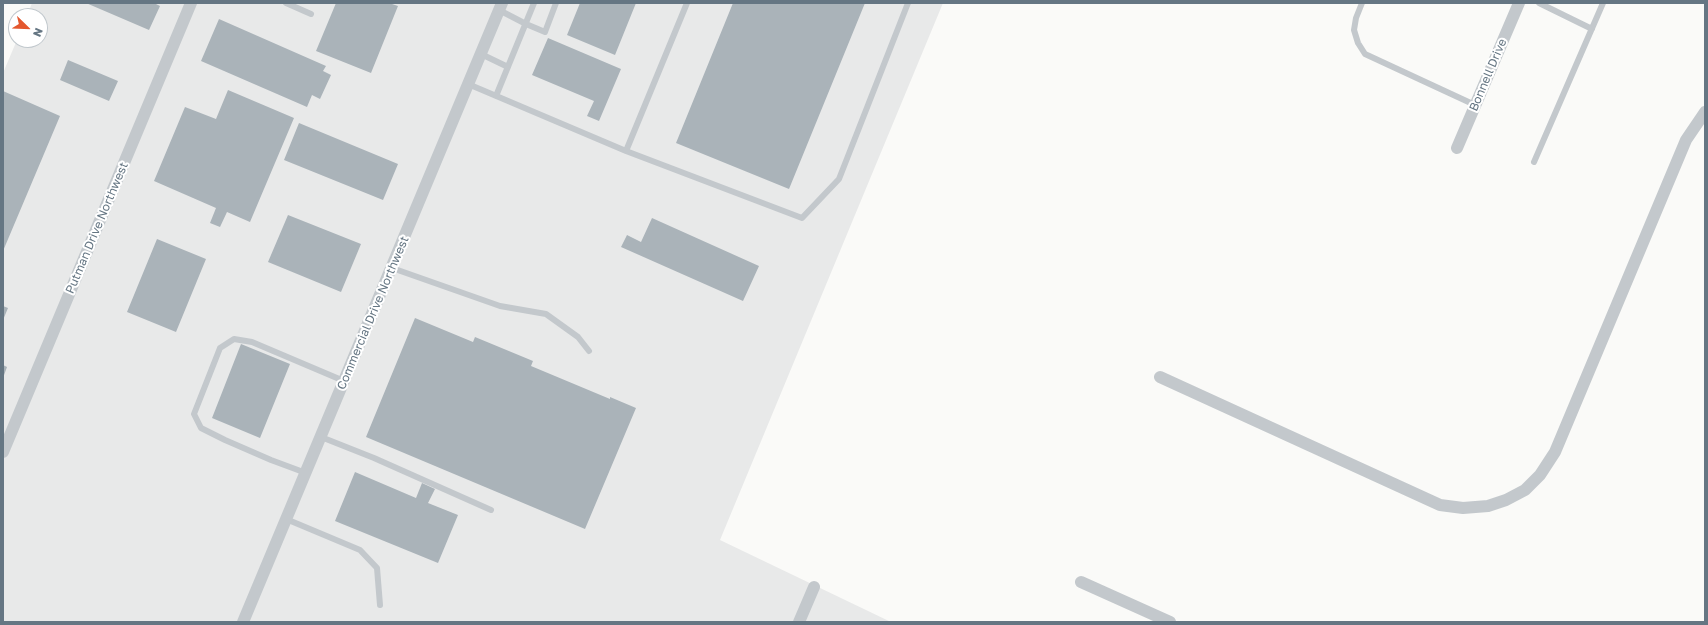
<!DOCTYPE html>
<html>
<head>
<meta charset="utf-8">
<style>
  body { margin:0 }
  #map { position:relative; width:1708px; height:625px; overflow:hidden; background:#fafaf8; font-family:"Golos Text",sans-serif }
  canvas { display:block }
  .frame { position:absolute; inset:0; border:4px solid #657683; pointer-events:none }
  .north { position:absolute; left:8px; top:8px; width:40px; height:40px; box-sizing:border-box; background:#fff; border:1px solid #c1c8cd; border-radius:50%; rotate:113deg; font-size:11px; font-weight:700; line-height:16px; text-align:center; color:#657683 }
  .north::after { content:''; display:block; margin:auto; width:14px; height:18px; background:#e4572e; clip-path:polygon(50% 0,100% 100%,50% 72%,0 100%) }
</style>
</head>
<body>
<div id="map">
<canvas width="1708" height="625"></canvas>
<div class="frame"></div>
<div class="north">N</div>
</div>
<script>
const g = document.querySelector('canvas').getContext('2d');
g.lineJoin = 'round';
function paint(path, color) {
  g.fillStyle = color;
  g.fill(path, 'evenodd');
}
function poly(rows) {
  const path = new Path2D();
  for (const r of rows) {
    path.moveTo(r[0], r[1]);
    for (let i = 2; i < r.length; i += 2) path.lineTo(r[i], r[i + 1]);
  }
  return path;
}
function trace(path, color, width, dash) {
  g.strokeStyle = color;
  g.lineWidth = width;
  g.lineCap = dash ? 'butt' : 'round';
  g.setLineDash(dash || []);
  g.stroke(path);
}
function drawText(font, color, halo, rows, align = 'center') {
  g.font = font + ' "Golos Text",sans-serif';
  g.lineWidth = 4;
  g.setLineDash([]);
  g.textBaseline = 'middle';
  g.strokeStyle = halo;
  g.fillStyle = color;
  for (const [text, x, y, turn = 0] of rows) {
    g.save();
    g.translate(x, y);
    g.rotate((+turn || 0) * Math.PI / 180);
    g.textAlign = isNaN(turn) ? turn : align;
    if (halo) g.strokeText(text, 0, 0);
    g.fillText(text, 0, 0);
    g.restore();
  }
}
paint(poly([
  [32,3,943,3,720,540,891,622,3,622,3,73,17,40,40,40,40,16,27,16]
]), '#e8e9e9');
paint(poly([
  [86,3,154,3,160,6,149,30],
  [336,3,389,3,398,6,371,73,316,51],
  [580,3,636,3,615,55,567,35],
  [733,3,865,3,789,189,676,143],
  [219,19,326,66,323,71,331,75,320,99,312,95,307,107,201,61],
  [548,38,621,69,599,121,587,116,594,101,532,75],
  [68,60,118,81,109,101,60,80],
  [228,90,294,118,250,222,227,212,220,227,210,223,216,208,154,181,185,107,216,119],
  [3,91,60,116,3,251],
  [299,123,398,164,383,200,284,160],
  [288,215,361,244,341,292,268,262],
  [652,218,759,266,743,301,621,247,627,235,641,242],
  [157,239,206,259,176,332,127,312],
  [3,306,8,308,3,320],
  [415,318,473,342,475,337,533,361,531,366,610,399,610,397,636,408,585,529,366,437],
  [241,344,290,364,260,438,212,418],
  [3,365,7,367,3,378],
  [355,472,416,498,422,483,435,489,428,503,458,515,438,563,335,521]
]), '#aab3b9');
trace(poly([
  [286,3,311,14],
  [1362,3,1356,18,1354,30,1358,43,1365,54,1475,105],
  [1539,3,1592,29],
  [499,10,526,24,545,32,556,3],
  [481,54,508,67],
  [468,84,626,151,802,218,839,179,908,3],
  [496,96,534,3],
  [626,151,687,3],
  [1534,162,1603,3],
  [392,268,500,306,546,314,578,337,589,351],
  [321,437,374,458,491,510],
  [306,473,271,460,225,440,201,428,194,414,220,348,234,339,252,342,344,381],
  [286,519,360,550,377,568,380,605]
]), '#c3c8cc', 6);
trace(poly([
  [1457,148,1519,3],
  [1160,377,1440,505,1463,508,1488,506,1506,500,1525,490,1540,475,1555,452,1686,140,1705,112],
  [3,452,191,3],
  [1081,582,1170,622],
  [243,622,502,3],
  [799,622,814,587]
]), '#c3c8cc', 12);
drawText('12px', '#657683', '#fff', [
  ["Bonnell Drive",1488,75,-67],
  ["Putman Drive Northwest",97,228,-67],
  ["Commercial Drive Northwest",373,313,-67]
]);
</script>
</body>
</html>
